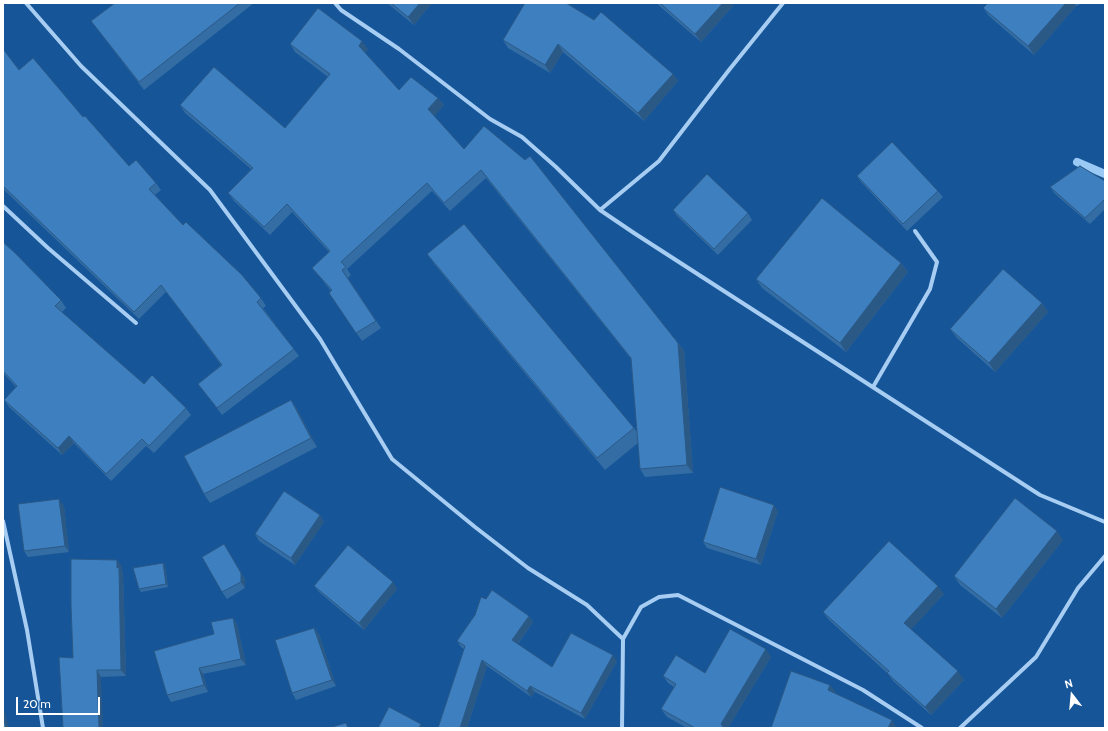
<!DOCTYPE html>
<html>
<head>
<meta charset="utf-8">
<style>
  body { margin:0 }
  #map { position:relative; width:1108px; height:731px; overflow:hidden; background:#155598; font-family:Cabin,sans-serif }
  canvas { display:block }
  .frame { position:absolute; inset:0; border:4px solid #fff; pointer-events:none }
  .north { position:absolute; left:1052px; top:675px; width:40px; height:40px; -webkit-text-stroke:3px #155598; paint-order:stroke; rotate:344deg; font-size:11px; font-weight:700; line-height:16px; text-align:center; color:#fff }
  .north::after { content:''; display:block; margin:auto; width:14px; height:18px; background:#fff; clip-path:polygon(50% 0,100% 100%,50% 72%,0 100%) }
  .scale { position:absolute; left:16px; top:697px; width:84px; height:18px; box-sizing:border-box; border:2px solid #fff; border-top:0; padding-left:5px; font-size:12px; line-height:14px; white-space:nowrap; color:#fff; -webkit-text-stroke:3px #155598; paint-order:stroke }
</style>
</head>
<body>
<div id="map">
<canvas width="1108" height="731"></canvas>
<div class="frame"></div>
<div class="north">N</div>
<div class="scale">20 m</div>
</div>
<script>
const g = document.querySelector('canvas').getContext('2d');
g.lineJoin = 'round';
function poly(rows) {
  const path = new Path2D();
  for (const r of rows) {
    path.moveTo(r[0], r[1]);
    for (let i = 2; i < r.length; i += 2) path.lineTo(r[i], r[i + 1]);
  }
  return path;
}
function trace(path, color, width, dash) {
  g.strokeStyle = color;
  g.lineWidth = width;
  g.lineCap = dash ? 'butt' : 'round';
  g.setLineDash(dash || []);
  g.stroke(path);
}
function paint(path, color) {
  g.fillStyle = color;
  g.fill(path, 'evenodd');
}
trace(poly([
  [1077,162,1105,174]
]), '#9ac9f5', 8);
trace(poly([
  [26,3,81,66,210,190,320,339,392,459,475,527,528,568,587,605,623,639],
  [335,3,341,10,399,49,490,119,522,137,556,167,600,210,634,233,1040,495,1105,522],
  [3,206,48,248,136,323],
  [600,210,659,161,729,70,783,3],
  [873,387,930,289,937,262,915,231],
  [3,521,27,630,43,728],
  [622,728,623,639,641,607,659,597,678,595,863,690,922,728],
  [960,728,1036,657,1078,588,1105,556]
]), '#a8cdf2', 4);
paint(poly([
  [115,3,254,3,144,90,91,21],
  [387,3,432,3,414,25],
  [525,3,673,74,678,81,644,121,563,52,550,73,508,48,503,40],
  [656,3,731,3,733,6,701,42],
  [988,3,1083,3,1076,6,1034,55,989,16,983,8],
  [290,44,368,49,365,53,399,90,438,98,444,105,434,116,464,149,678,343,684,350,693,473,645,477,640,469,638,443,605,470,435,265,427,254,634,428,637,432,631,359,486,178,450,211,432,191,347,269,351,275,348,278,381,328,362,341,329,293,331,291,318,275,312,268,329,252,292,212,270,235,234,201,228,193,251,169,185,113,180,105,285,128,328,77,295,52],
  [3,49,19,70,83,117,129,166,156,183,161,190,155,195,183,225,261,298,266,306,263,308,299,356,222,415,198,384,221,365,166,292,139,319,3,189],
  [857,176,938,191,943,197,907,231,861,182],
  [1105,181,1105,209,1090,224,1055,194,1050,187],
  [673,210,748,213,752,220,718,255,677,216],
  [3,242,61,300,66,308,62,312,144,384,186,408,191,415,154,453,146,446,111,481,74,443,62,455,9,407,4,400,16,387,3,373],
  [901,263,908,272,846,352,762,288,756,279],
  [1042,303,1048,312,995,372,957,338,950,329],
  [291,400,297,409,317,447,210,503,204,494],
  [64,506,69,552,28,557,24,551],
  [778,511,761,565,707,548,703,542],
  [320,515,324,522,295,565,259,541,255,534],
  [1063,540,1002,618,960,585,954,576],
  [224,544,228,551,245,579,245,588,227,599,222,592],
  [163,563,165,566,168,587,141,592,139,589],
  [122,566,122,571,123,574,126,676,101,677,73,658],
  [314,586,397,589,364,630,319,592],
  [944,594,911,629,964,680,931,715,893,681,888,674,829,620,823,612],
  [475,615,529,616,533,622,518,644,552,667,617,661,585,719,535,692,531,697,487,666,467,728,438,728,464,649,461,647,457,641],
  [233,618,237,624,246,665,203,674,208,692,171,702,167,695,214,634],
  [314,628,319,634,336,686,296,700,292,693],
  [771,657,728,728,687,728,667,717,661,709,674,687,668,683,663,676,705,673]
]), '#346da4');
paint(poly([
  [420,3,432,3,414,25,408,17],
  [723,3,731,3,733,6,701,42,695,34],
  [1066,3,1074,3,1076,6,1034,55,1028,46],
  [362,41,368,49,364,54,359,46],
  [558,44,563,52,550,73,545,65],
  [673,74,678,81,644,121,638,113],
  [438,98,444,105,434,117,428,109],
  [901,263,908,272,846,352,840,343],
  [1042,303,1048,312,995,372,989,363],
  [678,343,684,350,693,473,687,465],
  [291,400,297,409,317,447,311,438],
  [69,436,74,443,62,455,58,448],
  [59,499,64,506,69,552,65,546],
  [774,505,778,511,761,565,756,559],
  [320,515,324,522,295,565,291,558],
  [1057,531,1063,540,1002,618,996,609],
  [224,544,228,551,245,579,245,588,241,582],
  [117,560,122,566,122,571,123,574,126,676,121,670],
  [163,563,165,566,168,587,166,584],
  [393,582,397,589,364,630,359,623],
  [938,586,944,594,910,631,904,623],
  [529,616,533,622,516,646,512,640],
  [233,618,237,624,246,665,241,659],
  [314,628,319,634,336,686,332,680],
  [766,649,771,657,728,728,724,728,721,724],
  [613,655,617,661,585,719,581,713],
  [482,660,487,666,467,728,460,728],
  [199,668,203,674,208,692,204,685],
  [97,670,101,677,103,728,99,728],
  [958,671,964,680,931,715,925,707],
  [830,685,836,692,834,698,828,690],
  [530,686,535,692,531,697,527,691],
  [3,706,9,728,6,728,3,716],
  [892,720,897,728,888,728],
  [421,724,424,728,419,728]
]), '#2b5986');
const building = poly([
  [115,3,240,3,139,82,91,21,115,3],
  [391,3,420,3,408,17,391,3],
  [525,3,566,3,594,20,601,12,673,74,638,113,558,44,545,65,503,40,525,3],
  [660,3,723,3,695,34,660,3],
  [988,3,1066,3,1028,46,983,8,988,3],
  [318,8,362,41,359,46,399,90,411,77,438,98,428,109,464,149,484,126,525,160,530,156,678,343,687,465,640,469,631,358,481,170,444,203,427,183,341,262,346,267,342,270,376,321,356,333,329,293,332,290,312,268,330,251,287,204,264,227,228,193,253,168,180,105,214,67,285,128,330,74,290,44,318,8],
  [3,49,19,70,33,58,83,117,85,116,129,166,136,160,156,183,149,189,183,225,186,222,242,275,261,298,257,302,294,349,217,408,198,384,222,365,161,285,134,312,3,186,3,49],
  [892,142,938,191,903,224,857,176,892,142],
  [1080,166,1105,181,1105,199,1085,218,1050,187,1080,166],
  [707,174,748,213,714,249,673,210,707,174],
  [822,198,901,263,840,343,756,279,822,198],
  [464,224,634,428,597,458,427,254,464,224],
  [3,242,15,253,61,300,55,306,144,384,152,375,186,408,149,446,142,439,106,474,69,436,58,448,4,400,17,386,3,371,3,242],
  [1003,269,1042,303,989,363,950,329,1003,269],
  [291,400,311,438,204,494,184,456,291,400],
  [720,487,774,505,756,559,703,542,720,487],
  [284,491,320,515,291,558,255,534,284,491],
  [1015,498,1057,531,996,609,954,576,1015,498],
  [59,499,65,546,24,551,18,504,59,499],
  [889,541,938,586,904,623,958,671,925,707,887,673,889,671,823,612,889,541],
  [224,544,241,573,241,582,222,592,202,557,224,544],
  [348,545,393,582,359,623,314,586,348,545],
  [71,559,117,560,117,568,119,567,121,670,97,670,99,728,63,728,59,657,73,658,71,605,71,559],
  [163,563,166,584,139,589,133,568,163,563],
  [492,590,529,616,512,640,552,667,571,633,613,655,581,713,530,686,527,691,482,660,460,728,438,728,465,646,457,641,475,615,481,597,486,599,492,590],
  [233,618,241,659,199,668,204,685,167,695,154,651,214,634,211,622,233,618],
  [314,628,332,680,292,693,275,640,314,628],
  [730,629,766,649,721,724,724,728,695,728,661,709,676,684,663,676,676,655,705,673,730,629],
  [791,671,830,685,828,690,892,720,888,728,771,728,791,671],
  [389,707,421,724,419,728,378,728,389,707],
  [3,716,6,728,3,728,3,716],
  [346,723,348,728,328,728,346,723]
]);
paint(building, '#3d7fbf');
trace(building, '#2b5986', 1);
</script>
</body>
</html>
